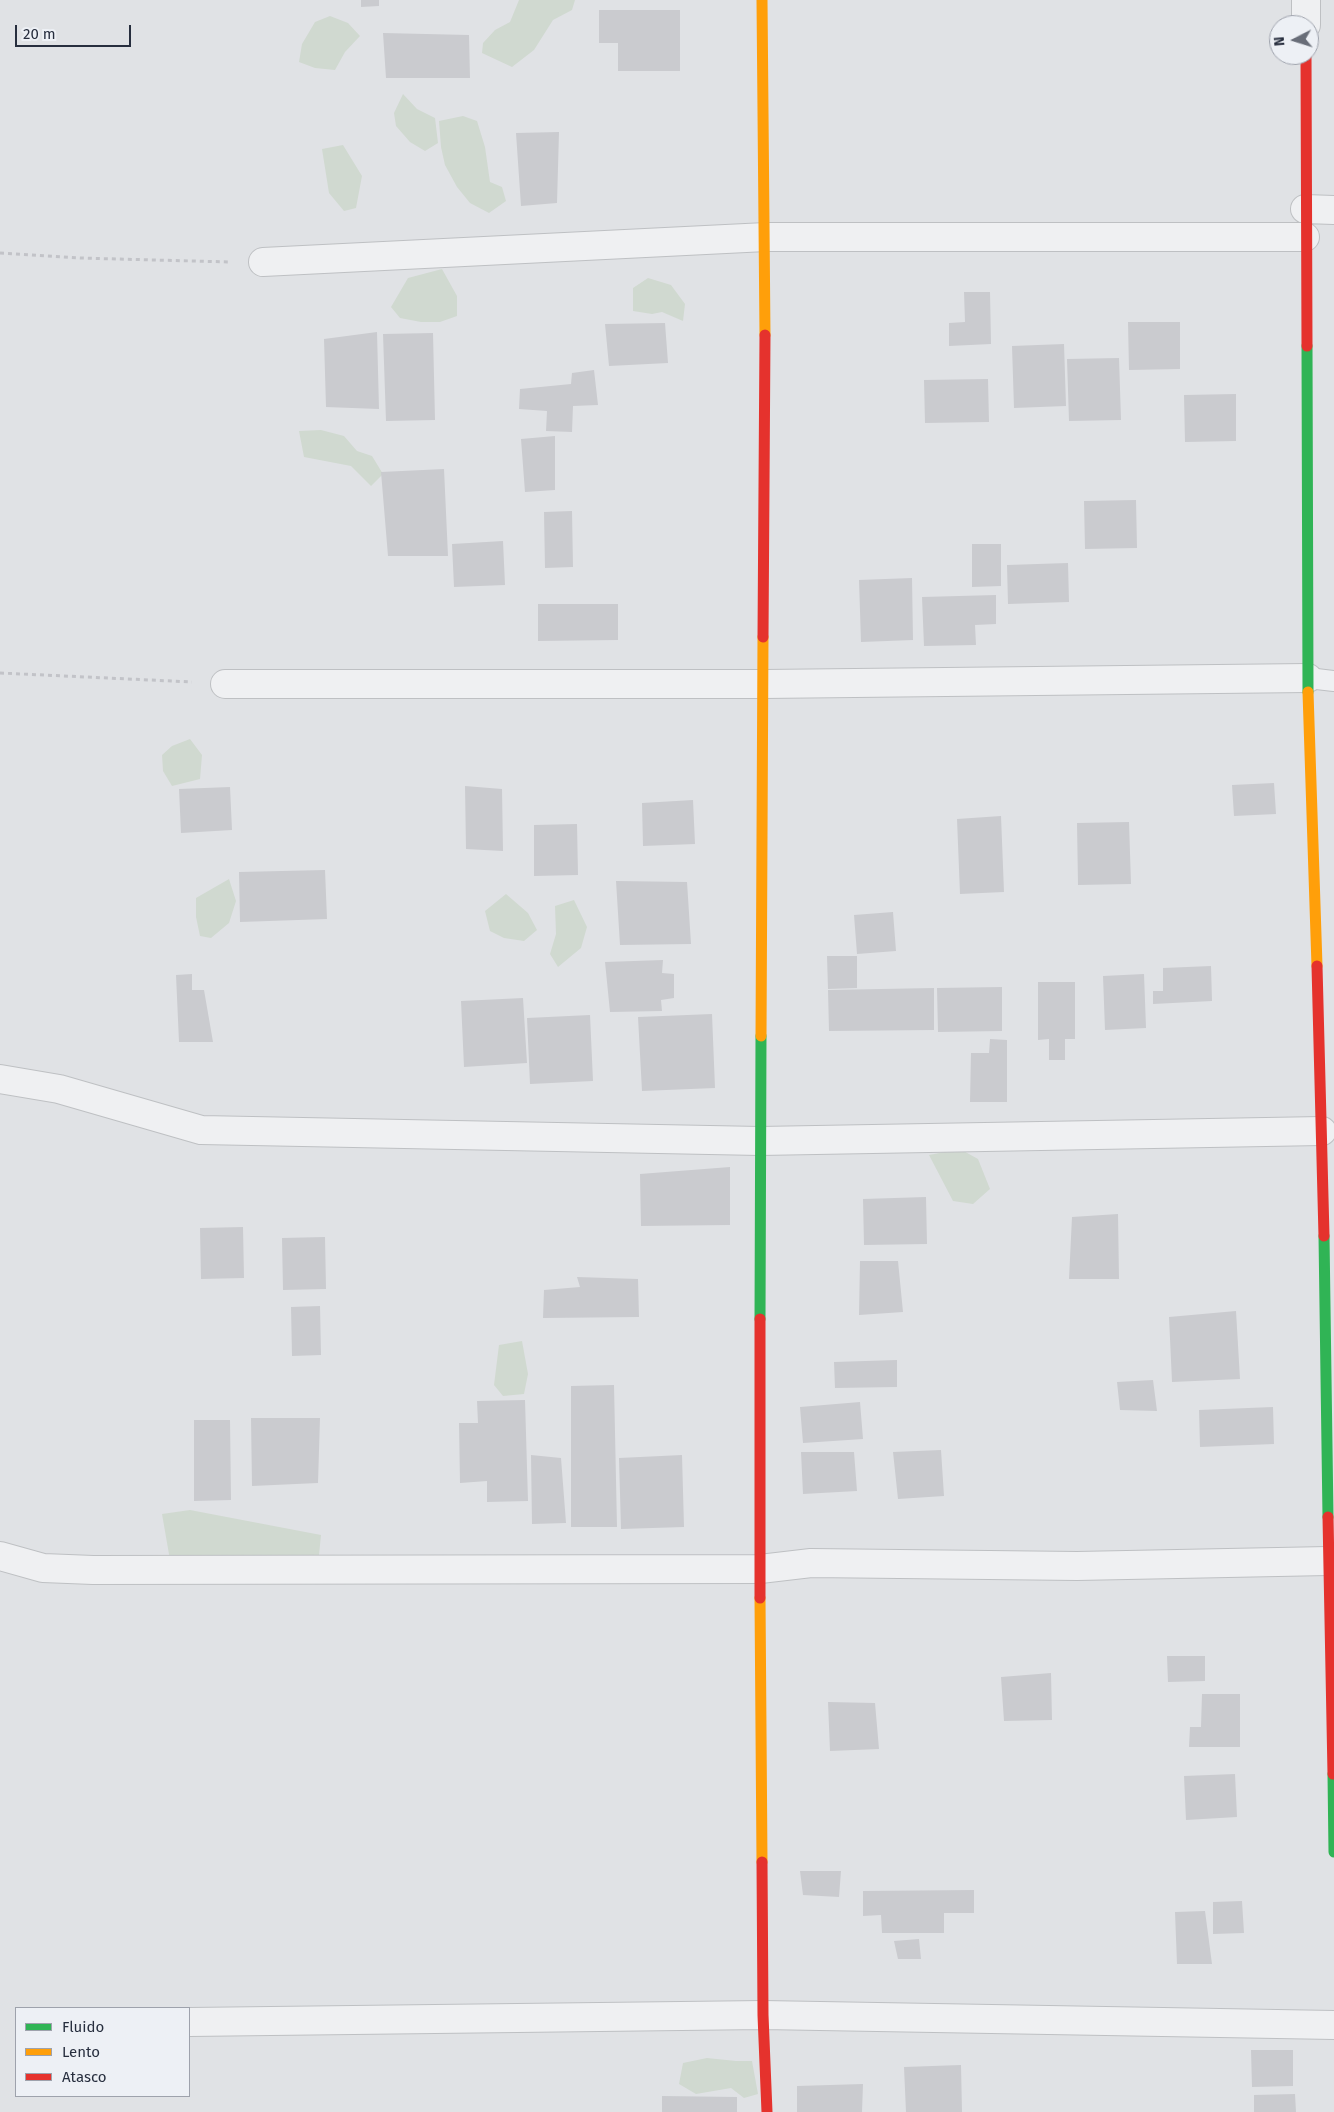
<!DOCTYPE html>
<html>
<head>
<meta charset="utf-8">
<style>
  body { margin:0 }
  #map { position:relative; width:1334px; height:2112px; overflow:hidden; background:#e0e2e5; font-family:"Fira Sans",sans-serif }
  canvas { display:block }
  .legend { position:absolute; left:15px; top:2007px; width:175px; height:90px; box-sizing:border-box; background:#edf0f5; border:1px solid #9ea2ac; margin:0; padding:6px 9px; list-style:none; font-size:15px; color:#272e3e }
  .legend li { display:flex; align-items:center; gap:10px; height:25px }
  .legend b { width:25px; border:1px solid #9ea2ac }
  .north { position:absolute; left:1269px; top:15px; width:50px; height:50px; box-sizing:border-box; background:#edf0f5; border:1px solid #9ea2ac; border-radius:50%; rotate:265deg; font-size:14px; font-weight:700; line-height:20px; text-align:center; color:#272e3e }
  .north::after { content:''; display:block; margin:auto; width:18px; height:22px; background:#686d78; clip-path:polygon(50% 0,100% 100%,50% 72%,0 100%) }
  .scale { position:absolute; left:15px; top:25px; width:116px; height:22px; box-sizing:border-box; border:2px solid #272e3e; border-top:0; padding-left:6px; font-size:15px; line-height:18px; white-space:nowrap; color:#272e3e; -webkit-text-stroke:4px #edf0f5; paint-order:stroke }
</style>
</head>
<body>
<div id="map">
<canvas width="1334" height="2112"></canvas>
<ul class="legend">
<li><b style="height:6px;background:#30b455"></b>Fluido</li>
<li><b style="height:6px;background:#ff9f0a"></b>Lento</li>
<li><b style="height:6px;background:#e5322d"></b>Atasco</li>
</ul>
<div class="north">N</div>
<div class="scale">20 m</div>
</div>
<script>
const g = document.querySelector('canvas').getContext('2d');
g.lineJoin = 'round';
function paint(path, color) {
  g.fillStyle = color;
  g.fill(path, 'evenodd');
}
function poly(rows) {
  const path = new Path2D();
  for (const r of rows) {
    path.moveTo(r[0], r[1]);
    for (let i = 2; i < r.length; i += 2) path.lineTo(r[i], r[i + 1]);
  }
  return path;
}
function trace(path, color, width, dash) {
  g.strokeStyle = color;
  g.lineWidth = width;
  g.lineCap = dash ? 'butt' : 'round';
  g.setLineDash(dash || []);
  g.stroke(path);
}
paint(poly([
  [519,0,575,0,572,10,553,20,534,50,512,67,482,53,483,43,495,30,510,22],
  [330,16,348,23,360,36,345,52,335,70,315,68,299,62,302,44,315,22],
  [403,94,417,109,435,118,438,143,425,151,410,142,396,126,394,113],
  [463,116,477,121,485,147,490,182,502,187,506,201,489,213,470,203,457,187,445,165,441,147,439,121],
  [343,145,362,176,356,208,344,211,329,193,322,149],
  [442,269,457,296,457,316,440,322,421,322,400,318,391,307,408,278],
  [648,278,671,285,685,304,683,321,662,312,652,314,633,311,633,288],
  [321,430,344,436,357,451,372,456,383,474,371,486,351,466,304,457,299,431],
  [190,739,202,755,200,779,172,786,163,771,162,755,172,746],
  [229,879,236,901,229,923,211,938,200,936,196,917,196,898],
  [506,894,528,913,537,930,524,941,504,938,490,931,485,911],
  [574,900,587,927,581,948,558,967,550,954,556,934,555,906],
  [960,1149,978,1159,990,1189,973,1204,953,1201,929,1155],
  [522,1341,528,1374,524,1394,503,1396,494,1385,499,1345],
  [190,1510,321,1535,319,1555,254,1560,170,1560,162,1514],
  [707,2058,736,2061,752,2061,758,2094,744,2098,731,2088,696,2094,679,2084,683,2063]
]), '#d0d9d0');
paint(poly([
  [361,0,379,0,379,6,361,7],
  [599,10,680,10,680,71,618,71,618,43,599,43],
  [383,33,469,35,470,78,386,78],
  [559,132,557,203,521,206,516,133],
  [964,292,990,292,991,344,949,346,949,323,965,322],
  [1128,322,1180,322,1180,369,1129,370],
  [665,323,668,363,609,366,605,324],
  [377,332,379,409,326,407,324,339],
  [433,333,435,420,386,421,383,334],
  [1064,344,1066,406,1014,408,1012,346],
  [1119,358,1121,420,1069,421,1067,359],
  [594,370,598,405,573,406,572,432,546,431,547,411,519,409,520,389,571,384,572,373],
  [988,379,989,422,925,423,924,380],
  [1236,394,1236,441,1185,442,1184,395],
  [555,436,555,490,525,492,521,439],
  [444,469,448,556,388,556,381,472],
  [1136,500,1137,548,1085,549,1084,501],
  [572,511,573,567,545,568,544,512],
  [503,541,505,585,454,587,452,544],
  [972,544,1001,544,1001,586,972,587],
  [1068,563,1069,602,1008,604,1007,565],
  [912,578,913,640,861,642,859,580],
  [996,595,996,624,975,625,976,645,924,646,922,597],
  [538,604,618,604,618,640,538,641],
  [1274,783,1276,814,1234,816,1232,785],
  [465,786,502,789,503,851,466,849],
  [230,787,232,830,181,833,179,789],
  [693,800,695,844,643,846,642,803],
  [1001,816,1004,892,960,894,957,819],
  [1129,822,1131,884,1078,885,1077,823],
  [577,824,578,875,534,876,534,825],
  [325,870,327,919,240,922,239,872],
  [616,881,687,882,691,944,620,945],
  [893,912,896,951,857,954,854,915],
  [827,956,857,956,857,988,828,989],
  [663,960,662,973,674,974,674,998,661,1000,662,1011,610,1012,605,962],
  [1211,966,1212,1001,1153,1004,1153,991,1163,991,1163,968],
  [192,974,192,990,204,990,213,1042,179,1042,176,975],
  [1144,974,1146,1028,1105,1030,1103,976],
  [1038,982,1075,982,1075,1039,1065,1039,1065,1060,1049,1060,1049,1039,1038,1040],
  [1002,987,1002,1031,938,1032,937,988],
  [934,988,934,1030,829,1031,828,990],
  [523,998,527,1063,464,1067,461,1001],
  [712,1014,715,1088,642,1091,638,1017],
  [590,1015,593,1081,530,1084,527,1018],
  [990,1039,1007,1040,1007,1102,970,1102,971,1053,989,1053],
  [730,1167,730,1225,641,1226,640,1174],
  [926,1197,927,1244,864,1245,863,1199],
  [1118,1214,1119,1279,1069,1279,1072,1217],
  [243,1227,244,1278,201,1279,200,1228],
  [325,1237,326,1289,283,1290,282,1238],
  [860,1261,898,1261,903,1312,859,1315],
  [577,1277,638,1279,639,1317,543,1318,544,1290,580,1287],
  [320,1306,321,1355,292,1356,291,1307],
  [1236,1311,1240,1379,1172,1382,1169,1317],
  [897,1360,897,1387,835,1388,834,1362],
  [1153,1380,1157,1411,1120,1410,1117,1382],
  [614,1385,617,1527,571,1527,571,1386],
  [525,1400,528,1501,487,1502,487,1481,460,1483,459,1423,478,1423,477,1401],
  [860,1402,863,1439,803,1443,800,1407],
  [1273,1407,1274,1444,1200,1447,1199,1410],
  [251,1418,320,1418,318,1483,252,1486],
  [194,1420,230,1420,231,1500,194,1501],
  [941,1450,944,1496,898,1499,893,1452],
  [801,1452,854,1452,857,1491,803,1494],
  [531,1455,561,1458,566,1523,532,1524],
  [682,1455,684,1527,621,1529,619,1458],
  [1167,1656,1205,1656,1205,1681,1168,1682],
  [1051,1673,1052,1720,1004,1721,1001,1677],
  [1202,1694,1240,1694,1240,1747,1189,1747,1190,1727,1201,1727],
  [828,1702,875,1703,879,1749,830,1751],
  [1235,1774,1237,1817,1186,1820,1184,1776],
  [800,1871,841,1871,839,1897,803,1895],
  [974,1890,974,1913,944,1913,944,1933,882,1933,881,1915,863,1916,863,1891],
  [1242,1901,1244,1933,1213,1934,1213,1902],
  [1205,1911,1212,1964,1177,1964,1175,1912],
  [919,1939,921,1959,898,1959,894,1941],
  [1251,2050,1293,2050,1293,2086,1252,2087],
  [961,2065,962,2112,906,2112,904,2067],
  [863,2084,862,2112,797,2112,797,2086],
  [1295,2094,1296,2112,1254,2112,1254,2095],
  [662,2096,737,2097,737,2112,662,2112]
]), '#cacbcf');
const lane = poly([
  [1308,678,1334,681]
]);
const street = poly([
  [1306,25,1306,0],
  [1305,209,1334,210],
  [263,262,766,237,1305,237],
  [225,684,764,684,1308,678],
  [0,1079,59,1089,201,1130,760,1141,1322,1131],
  [0,1556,43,1568,93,1570,760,1569,811,1563,1077,1566,1328,1561],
  [189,2022,763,2015,1334,2025]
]);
trace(lane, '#bec0c3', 22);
trace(street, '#bec0c3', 30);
trace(poly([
  [0,253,80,258,230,262],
  [0,673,192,682]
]), '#c2c3c8', 3, [4, 4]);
trace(lane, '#eff0f2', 20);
trace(street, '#eff0f2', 28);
trace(poly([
  [1307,346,1308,692],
  [1324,1236,1328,1517],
  [760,1319,761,1036],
  [1333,1774,1334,1852]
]), '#30b455', 11);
trace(poly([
  [762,0,765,335],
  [1308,692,1317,966],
  [761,1036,763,637],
  [760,1598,762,1862]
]), '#ff9f0a', 11);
trace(poly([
  [1306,55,1307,346],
  [763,637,765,335],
  [1317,966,1324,1236],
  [760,1319,760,1598],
  [1328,1517,1333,1774],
  [762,1862,763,2015,767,2112]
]), '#e5322d', 11);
</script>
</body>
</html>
